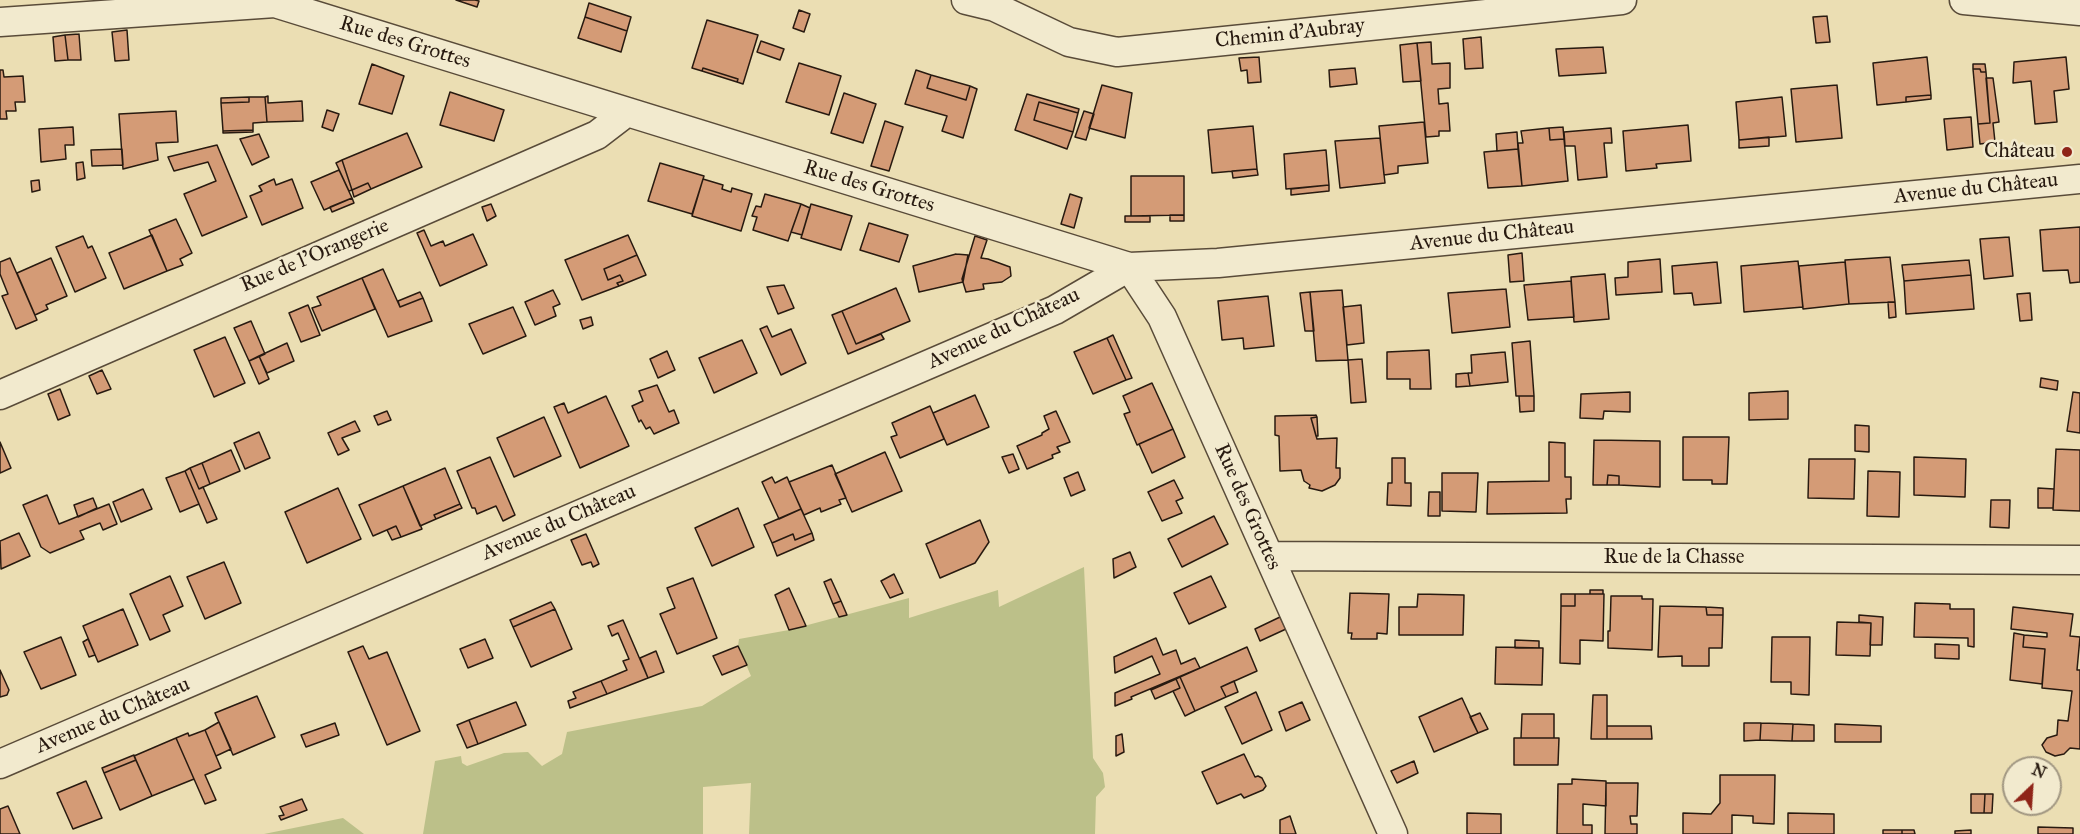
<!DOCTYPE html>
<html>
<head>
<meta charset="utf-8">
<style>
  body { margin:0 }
  #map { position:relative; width:2080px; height:834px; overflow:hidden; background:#ebdeb3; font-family:"IM FELL Great Primer",serif }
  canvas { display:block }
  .north { position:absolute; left:2002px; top:756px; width:60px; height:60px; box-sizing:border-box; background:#f2eace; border:2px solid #a19782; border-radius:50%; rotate:25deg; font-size:16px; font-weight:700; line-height:24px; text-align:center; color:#281a10 }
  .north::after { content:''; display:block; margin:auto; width:21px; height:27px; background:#8f2418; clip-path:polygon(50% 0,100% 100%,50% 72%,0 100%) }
</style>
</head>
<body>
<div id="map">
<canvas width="2080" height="834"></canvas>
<div class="north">N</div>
</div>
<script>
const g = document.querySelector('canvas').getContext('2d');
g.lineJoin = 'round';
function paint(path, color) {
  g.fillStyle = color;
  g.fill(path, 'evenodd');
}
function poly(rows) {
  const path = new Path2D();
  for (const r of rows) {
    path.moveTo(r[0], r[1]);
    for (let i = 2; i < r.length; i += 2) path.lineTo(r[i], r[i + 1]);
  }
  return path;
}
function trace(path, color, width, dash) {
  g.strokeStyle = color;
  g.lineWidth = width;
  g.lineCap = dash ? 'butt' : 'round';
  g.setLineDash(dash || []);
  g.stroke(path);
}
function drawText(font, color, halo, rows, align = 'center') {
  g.font = font + ' "IM FELL Great Primer",serif';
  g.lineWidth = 5;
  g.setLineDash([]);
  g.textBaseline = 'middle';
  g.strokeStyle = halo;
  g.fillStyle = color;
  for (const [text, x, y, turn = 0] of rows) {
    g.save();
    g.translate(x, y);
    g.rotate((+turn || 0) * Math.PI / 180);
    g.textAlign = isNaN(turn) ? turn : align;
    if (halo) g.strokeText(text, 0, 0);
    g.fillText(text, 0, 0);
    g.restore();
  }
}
paint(poly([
  [1084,567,1093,758,1103,773,1105,787,1096,797,1095,834,749,834,751,783,703,787,703,834,423,834,435,761,461,756,462,763,467,766,504,753,528,752,542,766,562,754,567,732,702,706,751,676,738,646,739,639,789,630,909,598,909,618,998,590,999,607],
  [343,818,364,834,264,834]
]), '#bcc089');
const building = poly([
  [456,0,475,0,479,1,477,7,456,0],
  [589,3,631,17,627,31,585,17,589,3],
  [799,10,810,14,804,32,793,28,799,10],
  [1827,16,1830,42,1816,43,1813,17,1827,16],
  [585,17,627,31,621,52,578,38,585,17],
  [707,20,758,35,743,84,737,82,738,79,703,68,702,71,692,68,707,20],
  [127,30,129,60,115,61,112,32,127,30],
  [79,34,81,60,68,60,65,35,79,34],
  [65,35,68,60,55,61,53,37,65,35],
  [1481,37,1483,68,1465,69,1463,39,1481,37],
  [761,41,784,49,780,60,757,52,761,41],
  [1431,42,1432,64,1450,63,1450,88,1438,89,1439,104,1448,103,1450,131,1439,131,1439,136,1426,137,1417,43,1431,42],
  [1417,43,1421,81,1403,82,1400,45,1417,43],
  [1603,47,1606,73,1559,76,1556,49,1603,47],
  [1259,57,1261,82,1248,83,1247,70,1241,71,1239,58,1259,57],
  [1927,57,1931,95,1906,97,1906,102,1877,105,1873,63,1927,57],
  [2066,57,2069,89,2054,91,2057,122,2035,124,2031,81,2013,83,2014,62,2066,57],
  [799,63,841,76,829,115,786,102,799,63],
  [372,64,404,76,392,114,359,104,372,64],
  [1973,64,1985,64,1986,72,1981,72,1980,69,1973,69,1973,64],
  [703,68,738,79,737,82,702,71,703,68],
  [1355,68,1357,84,1330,87,1329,70,1355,68],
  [1973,69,1980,69,1981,72,1986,72,1990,123,1978,124,1973,69],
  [0,70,3,70,4,77,23,76,25,102,15,102,16,111,6,111,7,119,0,119,0,70],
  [916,70,931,75,927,88,966,100,970,86,977,89,963,138,942,131,947,116,905,104,916,70],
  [931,75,970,86,966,100,927,88,931,75],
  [1986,78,1993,78,1999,122,1993,123,1995,142,1980,144,1978,124,1990,123,1986,78],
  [1102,85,1132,93,1125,138,1089,128,1102,85],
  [1837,85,1842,138,1796,142,1791,89,1837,85],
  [450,92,504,110,494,141,440,125,450,92],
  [844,93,876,104,863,143,831,133,844,93],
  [1027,94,1079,109,1078,113,1039,102,1034,120,1073,132,1067,149,1015,130,1027,94],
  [1931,95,1931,99,1906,102,1906,97,1931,95],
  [268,96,268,103,302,101,303,121,267,122,265,97,268,96],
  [249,97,249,102,221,103,221,98,249,97],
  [249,97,265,97,267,122,253,123,253,130,223,131,221,103,249,102,249,97],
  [1782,97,1786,136,1739,140,1736,102,1782,97],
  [1039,102,1078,113,1073,132,1034,120,1039,102],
  [327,110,339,114,333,131,322,127,327,110],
  [176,111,178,142,156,143,158,160,123,169,119,114,176,111],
  [1084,111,1094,114,1086,140,1075,137,1084,111],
  [1971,117,1973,147,1947,150,1944,119,1971,117],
  [885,121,903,127,889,171,871,166,885,121],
  [1424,122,1428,163,1398,166,1398,173,1384,175,1379,126,1424,122],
  [1688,125,1691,161,1656,164,1657,168,1626,171,1623,131,1688,125],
  [1253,126,1257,169,1212,173,1208,130,1253,126],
  [73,127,74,145,65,145,66,159,41,162,39,129,73,127],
  [1563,127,1564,139,1550,140,1549,128,1563,127],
  [1549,128,1550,140,1564,139,1568,181,1522,186,1518,143,1523,143,1521,131,1549,128],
  [1611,128,1612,143,1604,143,1607,177,1578,180,1575,146,1565,146,1564,132,1611,128],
  [253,130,253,132,223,133,223,131,253,130],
  [1517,132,1518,149,1497,151,1496,134,1517,132],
  [407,133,422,167,371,189,368,183,352,190,342,160,407,133],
  [259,134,269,157,252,165,240,139,259,134],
  [1769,137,1769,146,1739,148,1739,140,1769,137],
  [1380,138,1385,183,1340,188,1335,141,1380,138],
  [217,145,247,217,202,236,184,194,216,181,208,162,174,171,168,157,217,145],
  [122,149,123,165,92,166,91,150,122,149],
  [1518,149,1522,186,1488,188,1484,152,1518,149],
  [1326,150,1329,185,1286,189,1284,154,1326,150],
  [342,160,352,190,349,191,336,163,342,160],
  [83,162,85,178,77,180,76,163,83,162],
  [660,163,704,176,692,214,648,201,660,163],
  [1257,169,1258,175,1233,178,1232,171,1257,169],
  [339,170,352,198,324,210,311,182,339,170],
  [1131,176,1184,176,1184,215,1131,216,1131,176],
  [274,179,276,185,292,179,303,208,262,225,250,196,262,191,259,186,274,179],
  [703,179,723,185,722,189,731,192,732,188,752,194,741,231,692,216,703,179],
  [39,180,40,190,32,192,31,181,39,180],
  [368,183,371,189,354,197,352,190,368,183],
  [1329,185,1329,191,1291,195,1291,189,1329,185],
  [765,194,801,204,788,241,753,230,757,217,752,216,756,206,761,207,765,194],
  [1070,194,1082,198,1074,228,1061,224,1070,194],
  [352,198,354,203,332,212,330,207,352,198],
  [491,204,496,216,487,221,482,207,491,204],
  [801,204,810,208,802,235,791,232,801,204],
  [811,204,852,216,841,250,801,238,811,204],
  [1170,215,1184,215,1184,221,1170,221,1170,215],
  [1125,216,1150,216,1150,222,1125,222,1125,216],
  [176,219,192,253,180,259,183,265,167,271,149,230,176,219],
  [869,223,908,235,899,262,860,250,869,223],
  [2080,227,2080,282,2070,283,2068,270,2043,271,2040,230,2080,227],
  [424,230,431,246,443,241,445,246,473,234,487,265,440,286,417,233,424,230],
  [152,235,167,271,124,289,109,253,152,235],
  [628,235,637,255,604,269,608,280,620,275,623,281,617,283,619,286,582,300,565,260,628,235],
  [83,236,88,248,92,246,106,278,75,292,56,247,83,236],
  [975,236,987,240,981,258,988,259,1010,267,1011,276,1002,282,983,284,984,289,966,292,962,279,975,236],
  [2009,237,2013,276,1984,279,1980,239,2009,237],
  [1522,253,1524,281,1510,282,1508,255,1522,253],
  [956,254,968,255,963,282,919,292,913,266,956,254],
  [637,255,646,275,619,286,617,283,623,281,620,275,608,280,604,269,637,255],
  [1890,257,1895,302,1849,304,1845,260,1890,257],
  [10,258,37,320,16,329,2,296,8,294,0,274,0,262,10,258],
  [51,258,67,296,46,305,48,309,35,315,17,273,51,258],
  [1660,259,1662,292,1616,295,1615,278,1628,277,1628,262,1660,259],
  [1969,260,1971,275,1904,281,1902,265,1969,260],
  [1798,261,1803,307,1744,312,1741,266,1798,261],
  [1717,262,1721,303,1694,305,1692,293,1674,294,1672,266,1717,262],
  [1845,262,1849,304,1803,309,1799,266,1845,262],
  [383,269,400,307,423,298,432,321,388,337,362,278,383,269],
  [1605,274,1609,319,1574,322,1571,277,1605,274],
  [1971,275,1974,309,1906,314,1904,281,1971,275],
  [362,278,375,309,322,331,312,308,321,305,317,297,362,278],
  [1571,281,1574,317,1528,320,1524,285,1571,281],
  [784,285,794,308,778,314,767,287,784,285],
  [896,288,910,321,856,344,842,311,896,288],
  [1506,289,1510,327,1452,333,1448,293,1506,289],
  [553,290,560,304,553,307,556,316,535,325,525,302,553,290],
  [1342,290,1348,360,1316,361,1310,292,1342,290],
  [420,292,423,298,400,307,398,301,420,292],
  [1310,292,1314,331,1305,331,1300,293,1310,292],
  [2030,293,2032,320,2020,321,2017,294,2030,293],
  [1268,296,1274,346,1244,349,1243,338,1222,340,1218,301,1268,296],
  [1888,302,1895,302,1896,317,1889,318,1888,302],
  [308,305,320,335,301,342,289,313,308,305],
  [1361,305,1364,343,1347,345,1343,307,1361,305],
  [513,307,526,336,483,354,469,324,513,307],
  [842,311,856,344,881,334,884,339,848,354,832,315,842,311],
  [591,317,593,325,583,329,580,320,591,317],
  [251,321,265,354,249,361,234,328,251,321],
  [767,326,772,337,791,329,806,363,781,375,760,329,767,326],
  [1113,335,1132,378,1126,380,1107,338,1113,335],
  [225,337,245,383,214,397,194,350,225,337],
  [1107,338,1126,380,1093,394,1074,352,1107,338],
  [742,340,757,373,714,393,699,358,742,340],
  [1530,341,1534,396,1516,396,1512,343,1530,341],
  [287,343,294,361,267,373,259,356,287,343],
  [1429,350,1431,389,1410,389,1410,379,1387,379,1387,352,1429,350],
  [667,351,675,370,658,378,650,359,667,351],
  [1505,352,1508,382,1470,386,1468,373,1472,373,1471,355,1505,352],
  [259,356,269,379,259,384,249,361,259,356],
  [1362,359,1366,402,1351,403,1348,360,1362,359],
  [102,370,111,389,97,394,89,376,102,370],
  [1468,373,1470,386,1456,387,1456,374,1468,373],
  [2041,378,2058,381,2057,390,2040,387,2041,378],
  [1152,383,1173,429,1137,445,1124,414,1130,412,1123,396,1152,383],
  [657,385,669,412,674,410,679,423,654,434,650,427,646,429,641,420,639,422,632,406,643,401,639,391,657,385],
  [60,389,70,415,58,420,48,394,60,389],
  [1788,391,1788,419,1749,420,1749,393,1788,391],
  [1630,392,1630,412,1604,411,1603,419,1580,418,1581,394,1630,392],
  [2073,392,2080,393,2080,433,2067,431,2073,392],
  [975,395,989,427,947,445,933,413,975,395],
  [606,396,629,446,580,468,554,407,564,403,568,413,606,396],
  [1519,396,1534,396,1534,411,1520,412,1519,396],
  [930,406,944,439,900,458,891,437,897,435,892,423,930,406],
  [387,411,391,420,378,425,374,416,387,411],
  [1056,411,1070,442,1057,447,1060,452,1052,455,1053,458,1027,469,1017,446,1042,435,1042,433,1049,429,1044,416,1056,411],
  [1316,415,1317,417,1311,418,1317,439,1337,438,1336,468,1340,468,1340,478,1335,485,1322,491,1309,488,1310,485,1304,481,1301,470,1280,471,1279,436,1275,435,1275,416,1316,415],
  [544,417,561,456,514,477,497,438,544,417],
  [1317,417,1318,436,1316,436,1311,418,1317,417],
  [355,421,360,431,342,438,349,450,338,455,328,433,355,421],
  [1855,425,1869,426,1869,452,1855,451,1855,425],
  [1173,429,1185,457,1152,473,1139,444,1173,429],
  [259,432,270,458,245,469,234,443,259,432],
  [1683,437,1729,437,1727,484,1712,484,1712,480,1683,480,1683,437],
  [1594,440,1660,441,1660,487,1619,485,1619,476,1608,475,1607,485,1593,485,1594,440],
  [0,442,11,468,0,473,0,442],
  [1549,442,1565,443,1565,477,1571,477,1571,499,1566,499,1567,513,1487,514,1488,482,1549,481,1549,442],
  [2056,449,2080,450,2080,511,2053,510,2056,449],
  [231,450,240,471,210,484,202,463,231,450],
  [885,452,902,491,852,512,835,474,885,452],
  [1013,454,1019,469,1009,473,1002,457,1013,454],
  [490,457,515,515,503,521,496,506,477,514,475,508,472,508,457,471,490,457],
  [1914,457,1966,459,1965,497,1914,495,1914,457],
  [1392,458,1405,458,1405,483,1411,483,1411,506,1387,505,1388,483,1392,483,1392,458],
  [1809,459,1855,459,1854,499,1808,498,1809,459],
  [202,463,210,484,199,489,190,468,202,463],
  [832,465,846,498,839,500,841,504,821,512,820,508,804,515,789,482,832,465],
  [190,468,199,489,203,487,217,519,207,523,185,471,190,468],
  [445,468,460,504,434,515,436,519,420,526,403,486,445,468],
  [185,471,199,504,180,512,166,478,185,471],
  [1868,471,1900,472,1899,517,1867,516,1868,471],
  [1078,472,1085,490,1071,496,1064,478,1078,472],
  [1442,473,1478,473,1476,512,1442,511,1442,473],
  [1608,475,1619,476,1619,485,1607,485,1608,475],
  [772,477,775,483,787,477,801,509,779,519,762,482,772,477],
  [1174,480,1183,498,1176,501,1182,513,1162,521,1148,492,1174,480],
  [403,486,422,529,401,537,396,526,373,536,359,505,403,486],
  [338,488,361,539,307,563,285,512,338,488],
  [2038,488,2054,489,2053,508,2038,508,2038,488],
  [143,489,152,509,121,522,113,502,143,489],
  [1429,492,1440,492,1440,516,1428,516,1429,492],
  [47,495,59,524,109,504,117,524,103,530,100,523,80,531,84,539,50,553,41,547,23,505,47,495],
  [93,498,97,508,78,517,74,505,93,498],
  [1991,500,2010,500,2009,528,1990,527,1991,500],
  [460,504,462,508,436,519,434,515,460,504],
  [738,508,754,547,712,566,695,528,738,508],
  [801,509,812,533,795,540,793,534,772,543,764,525,801,509],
  [1214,516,1228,544,1182,567,1168,539,1214,516],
  [980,520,989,542,975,563,940,578,926,544,980,520],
  [396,526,401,537,392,540,387,530,396,526],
  [19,533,30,556,1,569,0,541,19,533],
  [812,533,814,540,777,556,772,543,793,534,795,540,812,533],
  [586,534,599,564,593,567,591,562,582,565,571,540,586,534],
  [1130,552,1136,567,1114,578,1113,559,1130,552],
  [224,562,241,603,205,619,187,577,224,562],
  [894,574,903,593,890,598,881,581,894,574],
  [170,576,183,606,163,615,170,631,150,640,130,594,170,576],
  [1211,576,1226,607,1189,624,1174,593,1211,576],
  [693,578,717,638,677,654,660,614,675,608,667,588,693,578],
  [831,579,841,601,833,604,824,582,831,579],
  [789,588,806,626,789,630,775,595,789,588],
  [1590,590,1603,590,1603,594,1590,594,1590,590],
  [1350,593,1389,594,1387,634,1377,633,1377,639,1351,639,1352,633,1348,633,1350,593],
  [1418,594,1464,595,1463,635,1399,635,1399,607,1417,607,1418,594],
  [1561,594,1575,594,1575,606,1561,606,1561,594],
  [1575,594,1604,594,1603,641,1580,640,1580,664,1560,663,1561,606,1575,606,1575,594],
  [1611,596,1642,596,1642,599,1653,599,1652,650,1608,648,1608,631,1610,631,1611,596],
  [841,601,847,615,839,617,833,604,841,601],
  [551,602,555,609,513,627,510,620,551,602],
  [1915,603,1950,604,1950,609,1974,609,1974,647,1968,646,1968,638,1914,637,1915,603],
  [1660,606,1706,607,1707,615,1723,615,1722,648,1709,648,1709,666,1682,666,1682,656,1658,657,1660,606],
  [1706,607,1723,608,1723,615,1707,615,1706,607],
  [2013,607,2073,614,2070,636,2080,637,2077,670,2080,670,2080,749,2070,748,2064,754,2055,756,2046,752,2042,745,2047,738,2057,735,2058,720,2068,721,2072,691,2042,688,2045,649,2023,647,2024,635,2047,637,2047,633,2011,629,2013,607],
  [123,609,138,645,98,662,83,626,123,609],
  [555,609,572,649,531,667,513,627,555,609],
  [1859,615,1883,617,1882,645,1870,645,1871,623,1859,622,1859,615],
  [1280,617,1286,629,1260,641,1255,629,1280,617],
  [623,620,648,678,607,694,601,681,627,670,623,661,629,659,618,633,612,636,608,626,623,620],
  [1837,622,1871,623,1870,656,1836,655,1837,622],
  [2014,633,2024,635,2023,647,2045,649,2042,684,2010,680,2014,633],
  [61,637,76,675,41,689,24,652,61,637],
  [1772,637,1810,637,1809,695,1791,694,1791,682,1771,682,1772,637],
  [1156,638,1163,655,1176,650,1181,664,1195,658,1200,668,1131,697,1132,699,1115,706,1115,693,1160,674,1152,656,1115,673,1114,657,1156,638],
  [88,639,95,655,89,657,83,642,88,639],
  [485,639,493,658,468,668,460,649,485,639],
  [1515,640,1539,641,1539,648,1515,648,1515,640],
  [1935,644,1959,645,1959,659,1935,658,1935,644],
  [363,646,369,659,387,652,420,731,387,745,348,652,363,646],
  [738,646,747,665,722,675,713,656,738,646],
  [1247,647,1257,671,1221,687,1226,697,1195,711,1180,677,1247,647],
  [1496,647,1543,648,1542,685,1495,684,1496,647],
  [656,651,664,672,648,678,640,658,656,651],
  [0,670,9,690,7,695,0,697,0,670],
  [1180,677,1195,711,1185,716,1173,691,1180,688,1176,679,1180,677],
  [1176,679,1180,688,1155,699,1151,690,1176,679],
  [601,681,607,694,570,708,568,701,576,698,573,692,601,681],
  [1234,681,1238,692,1226,697,1221,687,1234,681],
  [1256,692,1272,730,1242,744,1225,707,1256,692],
  [1593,695,1607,695,1607,739,1591,739,1593,695],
  [257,696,275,737,233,755,215,713,257,696],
  [1462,698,1478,733,1434,752,1419,717,1462,698],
  [516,702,526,725,478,744,469,720,516,702],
  [1302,702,1310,720,1286,731,1279,712,1302,702],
  [1480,713,1488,729,1478,733,1470,717,1480,713],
  [1522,714,1554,714,1554,738,1521,738,1522,714],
  [469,720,478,744,467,748,457,725,469,720],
  [219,722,231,749,216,756,205,730,219,722],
  [335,723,339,735,306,747,301,735,335,723],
  [1744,723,1761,723,1760,740,1744,741,1744,723],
  [1761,723,1793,724,1792,741,1760,740,1761,723],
  [1793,724,1814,725,1814,741,1792,741,1793,724],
  [1835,724,1881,726,1881,742,1835,742,1835,724],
  [1607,726,1651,726,1652,739,1607,739,1607,726],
  [205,730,221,768,205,775,216,800,205,804,176,738,188,733,189,736,205,730],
  [1122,734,1124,752,1116,756,1116,736,1122,734],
  [176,738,194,779,152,796,134,756,176,738],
  [1514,738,1559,738,1558,765,1514,765,1514,738],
  [1244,754,1255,777,1258,776,1262,778,1266,786,1263,790,1244,798,1241,794,1217,804,1202,772,1244,754],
  [134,755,136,760,104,773,102,768,134,755],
  [136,760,152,796,120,810,104,773,136,760],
  [1414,761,1418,773,1397,783,1391,771,1414,761],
  [1720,775,1775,775,1774,824,1753,823,1753,816,1732,815,1732,834,1683,834,1683,813,1711,814,1720,803,1720,775],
  [1572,779,1606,781,1606,806,1583,804,1583,825,1592,825,1592,834,1557,834,1558,784,1572,784,1572,779],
  [86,781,102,818,73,829,57,793,86,781],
  [1606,783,1638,783,1637,816,1630,816,1631,824,1637,824,1637,834,1605,834,1606,783],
  [1971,794,1985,794,1984,813,1971,813,1971,794],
  [1985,794,1993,794,1992,813,1984,813,1985,794],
  [302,799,307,810,281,820,279,816,284,815,280,807,302,799],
  [8,806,20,834,0,834,0,809,8,806],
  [1467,813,1501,814,1501,834,1467,834,1467,813],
  [1788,813,1834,814,1834,834,1788,834,1788,813],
  [1290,816,1296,834,1280,834,1280,820,1290,816],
  [2038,827,2073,828,2073,834,2038,834,2038,827],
  [1883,830,1902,830,1902,834,1883,834,1883,830],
  [1902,830,1914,830,1915,834,1902,834,1902,830],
  [1971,830,1971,834,1955,834,1955,831,1971,830]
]);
paint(building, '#d49b76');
trace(building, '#281a10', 1.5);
const minor = poly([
  [966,0,995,7,1069,42,1117,52,1622,0],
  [1964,0,2080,11],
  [0,22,275,3,1129,267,1162,317,1393,834],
  [0,395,597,135,627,112],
  [1269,556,2080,560],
  [0,764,1055,310,1129,267,1218,263,2080,179]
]);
trace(minor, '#594b39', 31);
trace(minor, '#f2eace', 28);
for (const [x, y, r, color] of [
  [2067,152,6,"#8f2418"]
]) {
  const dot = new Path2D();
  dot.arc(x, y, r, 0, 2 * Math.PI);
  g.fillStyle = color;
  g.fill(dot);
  trace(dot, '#f2eace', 2);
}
drawText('21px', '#281a10', '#f2eace', [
  ["Chemin d'Aubray",1290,34,-6],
  ["Rue des Grottes",405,43,17],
  ["Rue des Grottes",869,187,17],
  ["Avenue du Château",1976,189,-6],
  ["Avenue du Château",1492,236,-6],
  ["Rue de l'Orangerie",315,256,-23],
  ["Avenue du Château",1004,329,-25],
  ["Rue des Grottes",1247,507,66],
  ["Avenue du Château",559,523,-23],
  ["Rue de la Chasse",1674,558],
  ["Avenue du Château",113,716,-23]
]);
drawText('21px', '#281a10', '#f2eace', [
  ["Château",2055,152]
], 'right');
</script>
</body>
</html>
